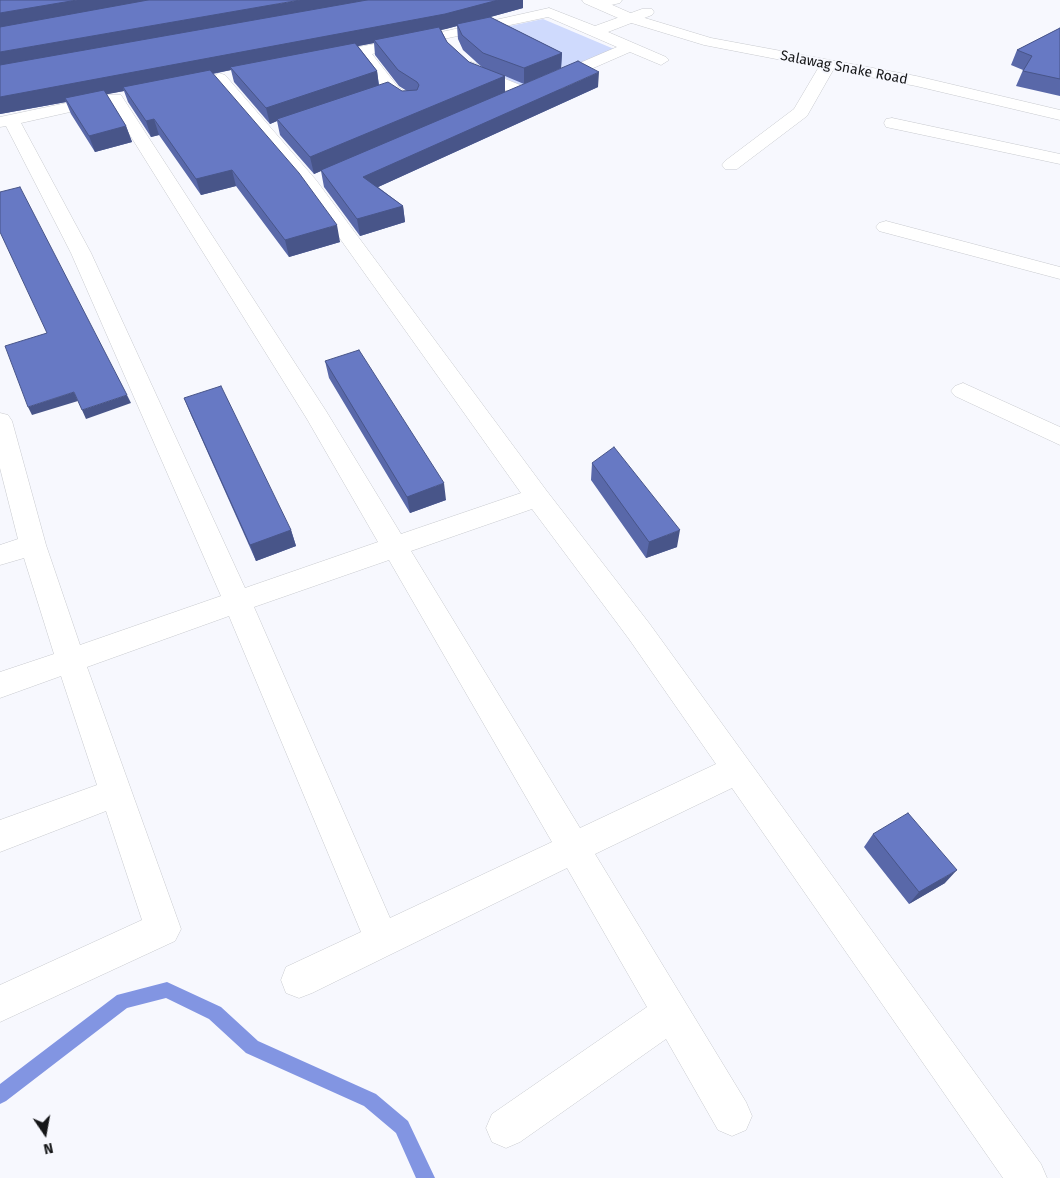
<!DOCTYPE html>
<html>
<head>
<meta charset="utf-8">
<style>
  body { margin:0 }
  #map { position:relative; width:1060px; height:1178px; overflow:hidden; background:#f7f8fe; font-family:"Fira Sans",sans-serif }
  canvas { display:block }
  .north { position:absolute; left:20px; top:1108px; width:50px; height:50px; -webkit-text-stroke:4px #f7f8fe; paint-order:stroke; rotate:168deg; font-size:14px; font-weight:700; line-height:20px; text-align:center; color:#151618 }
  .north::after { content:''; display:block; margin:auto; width:18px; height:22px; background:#151618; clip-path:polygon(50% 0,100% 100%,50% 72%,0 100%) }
</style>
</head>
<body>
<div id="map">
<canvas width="1060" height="1178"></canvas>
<div class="north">N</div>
</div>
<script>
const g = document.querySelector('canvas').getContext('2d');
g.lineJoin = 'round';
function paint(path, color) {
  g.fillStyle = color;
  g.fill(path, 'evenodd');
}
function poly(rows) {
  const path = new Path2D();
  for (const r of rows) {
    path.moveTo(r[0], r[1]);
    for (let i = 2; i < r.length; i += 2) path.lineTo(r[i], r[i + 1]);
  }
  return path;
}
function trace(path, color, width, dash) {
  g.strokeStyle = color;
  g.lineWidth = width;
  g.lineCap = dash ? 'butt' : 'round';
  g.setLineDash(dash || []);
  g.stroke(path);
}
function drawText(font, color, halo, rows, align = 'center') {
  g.font = font + ' "Fira Sans",sans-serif';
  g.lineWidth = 4;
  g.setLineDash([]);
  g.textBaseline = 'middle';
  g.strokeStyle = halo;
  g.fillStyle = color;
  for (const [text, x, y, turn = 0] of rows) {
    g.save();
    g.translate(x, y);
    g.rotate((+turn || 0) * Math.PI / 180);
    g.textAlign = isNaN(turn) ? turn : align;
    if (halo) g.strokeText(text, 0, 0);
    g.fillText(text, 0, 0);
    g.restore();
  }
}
paint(poly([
  [543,19,614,49,523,87,477,64,458,37]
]), '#cfdafd');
paint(poly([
  [167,982,221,1007,258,1041,376,1094,408,1121,435,1178,416,1178,396,1133,364,1106,246,1053,209,1019,166,998,127,1008,6,1101,0,1104,0,1084,117,995,167,982]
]), '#8295e2');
const minor = poly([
  [622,0,620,3,598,8,591,4,597,0,622,0],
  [549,8,595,26,642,9,652,9,654,12,652,15,608,32,666,57,669,60,661,65,630,52,559,83,547,83,545,80,547,77,617,47,548,17,372,54,398,87,417,99,419,102,417,105,411,107,386,93,358,56,325,63,317,58,325,53,446,31,549,8],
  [828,60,836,65,807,116,737,169,725,169,722,165,725,161,794,109,820,65,828,60],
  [471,62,477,64,483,70,530,89,532,92,530,95,518,95,471,76,463,67,471,62],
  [219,73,225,75,316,180,546,490,649,623,1041,1164,1047,1178,1003,1178,732,788,595,854,746,1102,752,1116,746,1130,732,1136,718,1130,666,1039,520,1142,506,1148,492,1142,486,1128,492,1114,647,1007,567,868,312,993,299,998,286,993,281,980,286,967,361,932,229,616,87,667,181,929,175,941,0,1022,0,985,142,920,106,811,0,852,0,820,97,785,61,676,0,698,0,672,54,654,24,558,0,565,0,545,18,539,0,468,0,413,8,415,12,421,46,545,80,645,221,596,71,253,6,126,0,127,0,117,104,95,121,95,326,411,401,534,521,493,304,188,213,81,211,78,219,73],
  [110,103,307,419,378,542,245,588,91,253,21,123,110,103],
  [532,509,629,639,716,764,580,828,411,551,532,509],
  [389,560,552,842,390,918,254,607,389,560],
  [892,118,1060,154,1060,164,886,127,884,123,886,119,892,118],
  [886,221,1060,267,1060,279,879,231,876,227,879,223,886,221],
  [963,383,1060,427,1060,445,955,396,951,391,955,386,963,383]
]);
const major = poly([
  [582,0,601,0,635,15,711,38,916,76,1060,110,1060,120,916,86,704,45,625,21,584,3,582,0]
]);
trace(minor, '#c8cacf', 1);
trace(major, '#c8cacf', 1);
paint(minor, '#fff');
paint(major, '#fff');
paint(poly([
  [0,0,523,8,490,17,562,53,561,68,524,84,505,76,505,92,598,87,378,187,403,206,405,222,360,236,324,187,321,171,314,174,280,135,277,121,270,124,234,82,231,70,213,74,340,242,289,257,236,186,201,195,159,135,151,137,128,102,124,91,106,94,126,126,132,142,95,152,71,114,66,102,0,114],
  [457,26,458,39,463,50,483,68,469,62,447,42,441,30],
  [374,43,375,55,399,86,407,91,402,91,379,85,377,71,358,46],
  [1060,28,1060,96,1016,86,1023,70,1011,65,1017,50],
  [325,361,446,500,410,513,329,378],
  [184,398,291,530,296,546,256,561,191,415],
  [592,463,677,547,646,558,591,480],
  [873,834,945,883,909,904,864,847]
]), '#5968a9');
paint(poly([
  [77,0,166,0,0,29,0,13],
  [300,0,377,0,0,68,0,52],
  [498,0,523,0,523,8,458,26,457,24,457,26,446,29,376,43,374,40,374,43,233,70,230,67,231,70,125,90,123,87,124,91,67,102,65,98,66,102,0,114,0,97],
  [562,53,561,68,524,84,524,68],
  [377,71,379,87,277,119,277,121,270,124,266,108],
  [599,72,598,87,365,193,363,177],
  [505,76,505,92,314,174,310,157],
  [154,119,159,135,151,137,146,121],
  [126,126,132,142,95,152,89,136],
  [232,170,236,186,201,195,196,179],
  [403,206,405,222,360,236,357,219],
  [337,225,340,242,289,257,285,240],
  [74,392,78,401,32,415,28,407],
  [127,395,131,403,86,419,82,410],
  [444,483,446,500,410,513,407,497],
  [291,530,296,546,256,561,250,545],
  [680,530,677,547,646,558,649,542],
  [957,870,945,883,909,904,919,892]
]), '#485589');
const building = poly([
  [0,0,77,0,0,13,0,0],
  [148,0,300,0,0,52,0,27,148,0],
  [367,0,498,0,445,14,0,97,0,65,367,0],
  [490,17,562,53,524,68,483,53,462,35,457,24,490,17],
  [439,27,447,42,469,62,505,76,310,157,277,119,388,82,402,91,417,90,419,85,417,82,398,70,374,40,439,27],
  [1060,28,1060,79,1023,71,1032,56,1017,50,1060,28],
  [355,43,377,71,266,108,230,67,355,43],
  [578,61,599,72,363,177,403,206,357,219,321,170,578,61],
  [210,70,299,173,337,225,285,240,232,170,196,179,154,119,146,121,123,87,210,70],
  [104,90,126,126,89,136,65,98,104,90],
  [20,187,127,395,82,410,74,392,28,407,5,346,47,333,0,232,0,192,20,187],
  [359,350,444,483,407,497,325,361,359,350],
  [221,386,291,530,250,545,184,398,221,386],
  [614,447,680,530,649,542,592,463,614,447],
  [908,813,957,870,919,892,873,834,908,813]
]);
paint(building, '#6779c4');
trace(building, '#485589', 1);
drawText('14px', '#151618', '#f7f8fe', [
  ["Salawag Snake Road",844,68,11]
]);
</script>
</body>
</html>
